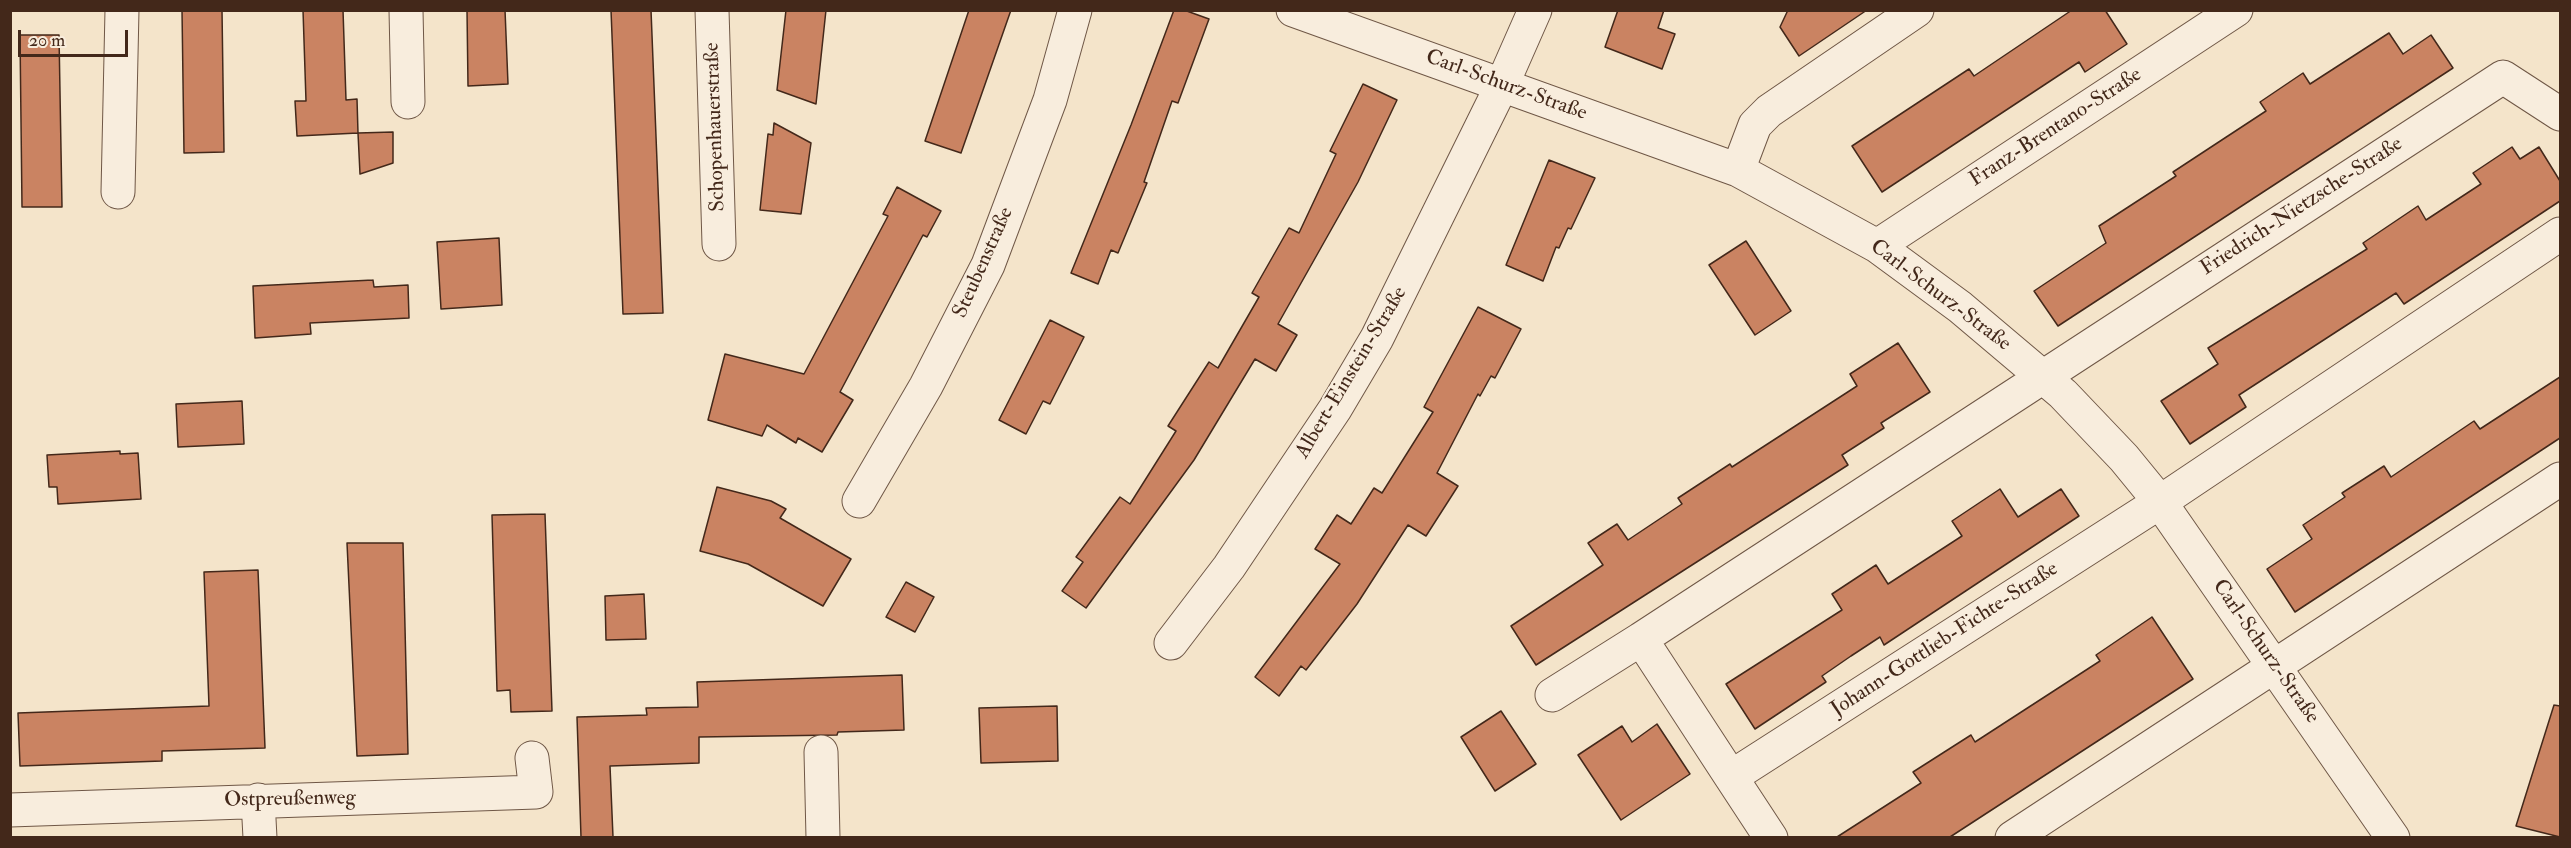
<!DOCTYPE html>
<html>
<head>
<meta charset="utf-8">
<style>
  body { margin:0 }
  #map { position:relative; width:2571px; height:848px; overflow:hidden; background:#f4e4ca; font-family:"IM FELL Double Pica",serif }
  canvas { display:block }
  .frame { position:absolute; inset:0; border:12px solid #43281a; pointer-events:none }
  .scale { position:absolute; left:18px; top:30px; width:110px; height:27px; box-sizing:border-box; border:3px solid #43281a; border-top:0; padding-left:8px; font-size:18px; line-height:21px; white-space:nowrap; color:#43281a; -webkit-text-stroke:4px #f8eddd; paint-order:stroke }
</style>
</head>
<body>
<div id="map">
<canvas width="2571" height="848"></canvas>
<div class="frame"></div>
<div class="scale">20 m</div>
</div>
<script>
const g = document.querySelector('canvas').getContext('2d');
g.lineJoin = 'round';
function paint(path, color) {
  g.fillStyle = color;
  g.fill(path, 'evenodd');
}
function poly(rows) {
  const path = new Path2D();
  for (const r of rows) {
    path.moveTo(r[0], r[1]);
    for (let i = 2; i < r.length; i += 2) path.lineTo(r[i], r[i + 1]);
  }
  return path;
}
function trace(path, color, width, dash) {
  g.strokeStyle = color;
  g.lineWidth = width;
  g.lineCap = dash ? 'butt' : 'round';
  g.setLineDash(dash || []);
  g.stroke(path);
}
function drawText(font, color, halo, rows, align = 'center') {
  g.font = font + ' "IM FELL Double Pica",serif';
  g.lineWidth = 4.5;
  g.setLineDash([]);
  g.textBaseline = 'middle';
  g.strokeStyle = halo;
  g.fillStyle = color;
  for (const [text, x, y, turn = 0] of rows) {
    g.save();
    g.translate(x, y);
    g.rotate((+turn || 0) * Math.PI / 180);
    g.textAlign = isNaN(turn) ? turn : align;
    if (halo) g.strokeText(text, 0, 0);
    g.fillText(text, 0, 0);
    g.restore();
  }
}
const building = poly([
  [182,10,222,10,224,152,184,153,182,10],
  [303,10,343,10,346,100,357,99,358,133,297,136,295,101,306,101,303,10],
  [467,10,505,10,508,84,468,86,467,10],
  [611,10,651,10,663,313,623,314,611,10],
  [786,10,826,10,816,104,777,90,786,10],
  [969,10,1011,10,961,153,925,141,969,10],
  [1174,10,1184,10,1209,19,1178,103,1172,101,1144,182,1147,183,1118,253,1111,250,1098,284,1071,273,1131,125,1174,10],
  [1618,10,1664,10,1658,28,1675,34,1662,69,1605,47,1618,10],
  [1788,10,1867,10,1799,56,1780,27,1788,10],
  [2072,10,2105,10,2127,44,2085,72,2079,62,1882,192,1852,146,1969,69,1974,76,2072,10],
  [2389,33,2403,54,2431,35,2453,68,2058,326,2034,291,2106,243,2099,226,2176,176,2173,172,2266,111,2260,102,2303,73,2310,84,2389,33],
  [20,35,59,35,62,207,22,207,20,35],
  [1363,84,1397,100,1358,182,1278,324,1297,335,1276,371,1255,359,1194,460,1086,608,1062,591,1083,562,1076,557,1120,497,1130,504,1176,431,1168,426,1209,362,1218,368,1259,297,1252,293,1289,228,1299,233,1336,154,1330,151,1363,84],
  [774,123,811,143,801,214,760,210,768,134,773,135,774,123],
  [393,132,393,163,360,174,358,133,393,132],
  [2512,147,2520,159,2539,147,2560,181,2560,201,2404,304,2396,293,2239,395,2246,407,2190,444,2161,401,2218,364,2208,348,2367,249,2363,243,2418,206,2426,220,2481,184,2473,173,2512,147],
  [1549,160,1595,178,1571,229,1568,228,1559,248,1556,247,1543,281,1506,265,1549,160],
  [897,187,941,211,927,237,923,235,840,392,853,400,822,452,798,438,796,443,767,425,762,436,708,420,725,354,804,374,888,216,883,214,897,187],
  [499,238,502,305,441,309,437,242,499,238],
  [1746,241,1791,311,1755,335,1709,265,1746,241],
  [373,280,374,287,408,285,409,318,310,323,311,334,255,338,253,286,373,280],
  [1478,307,1521,329,1495,378,1491,376,1480,396,1478,394,1437,473,1458,486,1426,536,1408,525,1357,604,1306,670,1301,666,1279,696,1255,677,1340,564,1315,549,1337,515,1351,524,1374,488,1382,493,1433,412,1424,407,1478,307],
  [1050,320,1084,337,1050,404,1043,401,1026,434,999,420,1050,320],
  [1898,343,1930,392,1881,423,1884,428,1842,455,1848,465,1536,665,1511,626,1603,565,1588,543,1617,524,1628,540,1682,504,1678,498,1730,464,1732,467,1857,386,1850,374,1898,343],
  [2560,377,2560,438,2295,612,2267,569,2312,539,2303,525,2345,497,2342,493,2384,466,2391,477,2474,421,2480,429,2560,377],
  [242,401,244,444,178,447,176,404,242,401],
  [120,451,120,454,138,453,141,499,58,504,57,487,49,487,47,455,120,451],
  [717,487,771,501,786,509,780,518,851,559,823,606,748,564,700,551,717,487],
  [2000,489,2018,517,2061,489,2079,516,1884,645,1880,637,1851,656,1822,676,1826,682,1755,729,1726,684,1842,610,1832,594,1876,565,1888,584,1962,536,1952,521,2000,489],
  [545,514,552,711,511,712,510,690,497,691,492,515,545,514],
  [347,543,403,543,408,754,357,756,347,543],
  [258,570,265,748,162,751,162,761,20,766,18,713,209,706,204,572,258,570],
  [906,582,934,597,915,632,886,617,906,582],
  [644,594,646,639,606,640,605,596,644,594],
  [2152,617,2193,679,1950,837,1837,837,1921,783,1913,772,1971,735,1975,742,2100,661,2096,655,2152,617],
  [902,675,904,730,838,732,837,735,699,737,699,763,610,766,613,837,581,837,577,717,647,715,646,708,698,707,697,682,902,675],
  [2554,705,2560,706,2560,837,2516,826,2554,705],
  [1057,706,1058,761,981,763,979,708,1057,706],
  [1501,711,1536,764,1495,791,1461,737,1501,711],
  [1657,724,1690,774,1621,820,1578,755,1622,726,1632,742,1657,724]
]);
paint(building, '#ca8362');
trace(building, '#43281a', 1.5);
const minor = poly([
  [406,10,408,102],
  [712,10,719,244],
  [1293,10,1738,170,1877,246,1960,307,2063,394,2124,458,2160,502,2393,838],
  [1738,170,1755,125,1769,111,1917,10],
  [118,192,122,10],
  [1877,246,2236,10],
  [859,501,926,386,988,265,1050,100,1075,10],
  [1171,643,1229,567,1335,409,1377,338,1502,85,1535,10],
  [1552,695,1641,639],
  [821,752,823,838],
  [1731,777,1641,639,2503,77,2560,114],
  [258,800,260,838],
  [10,810,536,792,532,758],
  [1771,838,1731,777,2160,502,2560,234],
  [2012,838,2560,479]
]);
trace(minor, '#6f5746', 35);
trace(minor, '#f8eddd', 33);
drawText('21px', '#43281a', '#f8eddd', [
  ["Carl-Schurz-Straße",1506,86,20],
  ["Schopenhauerstraße",716,127,-92],
  ["Franz-Brentano-Straße",2056,128,-33],
  ["Friedrich-Nietzsche-Straße",2302,207,-33],
  ["Steubenstraße",984,263,-66],
  ["Carl-Schurz-Straße",1940,296,37],
  ["Albert-Einstein-Straße",1352,373,-59],
  ["Johann-Gottlieb-Fichte-Straße",1945,640,-33],
  ["Carl-Schurz-Straße",2265,652,55],
  ["Ostpreußenweg",290,800,-1]
]);
</script>
</body>
</html>
